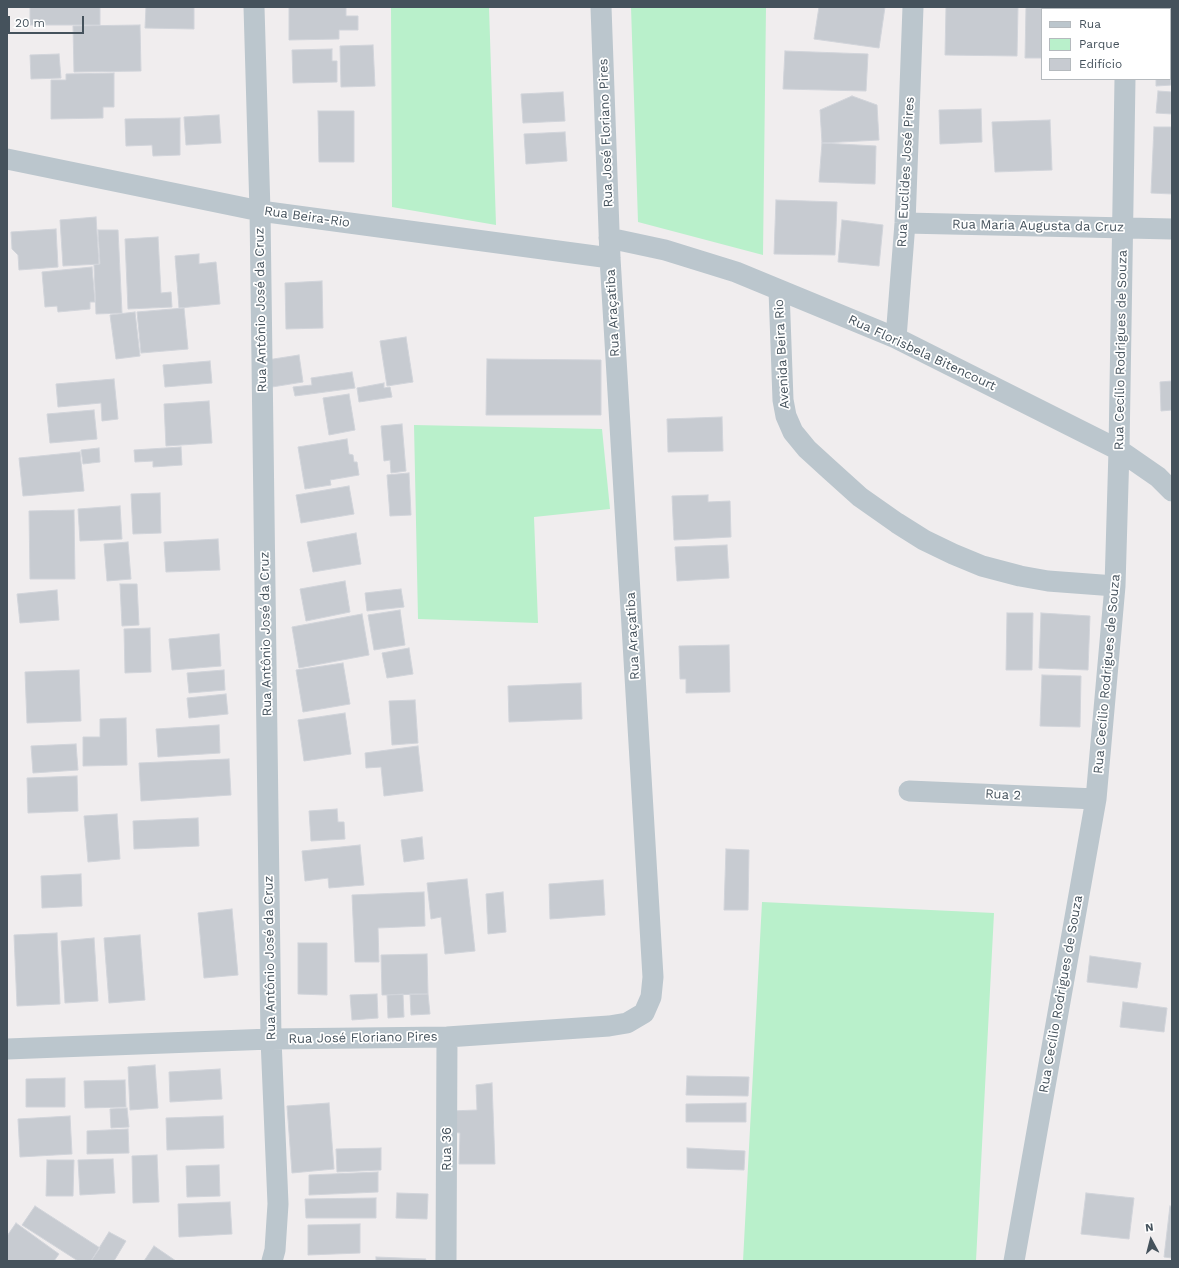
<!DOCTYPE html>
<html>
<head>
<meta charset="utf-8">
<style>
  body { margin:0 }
  #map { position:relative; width:1179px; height:1268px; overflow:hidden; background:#f0edee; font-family:"Work Sans",sans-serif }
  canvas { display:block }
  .frame { position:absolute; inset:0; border:8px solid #45525c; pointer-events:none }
  .legend { position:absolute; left:1041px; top:8px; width:130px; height:72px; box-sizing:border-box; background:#fff; border:1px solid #b5babe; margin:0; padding:5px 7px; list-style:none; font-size:12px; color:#45525c }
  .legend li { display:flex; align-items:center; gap:8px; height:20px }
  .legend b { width:20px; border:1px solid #b5babe }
  .north { position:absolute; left:1131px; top:1220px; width:40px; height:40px; -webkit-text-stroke:3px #fff; paint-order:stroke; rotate:353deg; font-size:11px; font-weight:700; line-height:16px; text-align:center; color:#45525c }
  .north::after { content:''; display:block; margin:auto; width:14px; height:18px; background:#45525c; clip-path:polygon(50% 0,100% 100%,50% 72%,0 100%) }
  .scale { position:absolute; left:8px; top:16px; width:76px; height:18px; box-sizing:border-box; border:2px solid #45525c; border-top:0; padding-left:5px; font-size:12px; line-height:14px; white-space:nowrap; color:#45525c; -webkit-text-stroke:3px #fff; paint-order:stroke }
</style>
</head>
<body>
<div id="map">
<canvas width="1179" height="1268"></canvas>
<div class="frame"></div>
<ul class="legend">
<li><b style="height:5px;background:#bbc6cd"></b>Rua</li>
<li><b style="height:11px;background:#b9f0cb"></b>Parque</li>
<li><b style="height:11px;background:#c7cbd1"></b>Edifício</li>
</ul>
<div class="north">N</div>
<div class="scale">20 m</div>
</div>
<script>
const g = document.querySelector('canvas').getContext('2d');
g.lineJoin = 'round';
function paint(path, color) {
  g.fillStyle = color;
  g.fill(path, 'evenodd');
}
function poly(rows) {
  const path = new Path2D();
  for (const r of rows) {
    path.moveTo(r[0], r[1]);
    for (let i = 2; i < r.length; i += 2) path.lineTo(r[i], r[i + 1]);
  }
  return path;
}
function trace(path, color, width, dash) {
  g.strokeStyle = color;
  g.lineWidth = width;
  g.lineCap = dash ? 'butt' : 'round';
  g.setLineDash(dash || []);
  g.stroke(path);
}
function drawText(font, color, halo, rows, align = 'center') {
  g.font = font + ' "Work Sans",sans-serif';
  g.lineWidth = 3.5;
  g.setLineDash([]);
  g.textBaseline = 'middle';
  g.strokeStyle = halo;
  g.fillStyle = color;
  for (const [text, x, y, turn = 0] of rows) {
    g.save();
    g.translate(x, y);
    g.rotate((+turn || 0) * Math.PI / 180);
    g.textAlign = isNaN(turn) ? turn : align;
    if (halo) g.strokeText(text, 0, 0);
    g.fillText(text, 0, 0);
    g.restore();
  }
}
paint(poly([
  [391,7,489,7,496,225,392,207],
  [631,7,766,7,763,255,638,222],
  [414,425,602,429,610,509,534,517,538,623,418,619],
  [762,902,994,913,976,1261,743,1261]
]), '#b9f0cb');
const building = poly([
  [30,7,100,7,100,25,30,25,30,7],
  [146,7,194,7,194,29,145,28,146,7],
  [289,7,346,7,346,16,358,16,358,30,339,30,339,39,289,40,289,7],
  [819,7,885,7,879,48,814,39,819,7],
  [946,7,1018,7,1017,56,945,55,946,7],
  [1026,7,1076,7,1076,9,1042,9,1042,58,1025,58,1026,7],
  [140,25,141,71,74,72,73,26,140,25],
  [373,45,375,86,341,87,340,46,373,45],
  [332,49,332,61,337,61,337,82,293,83,292,50,332,49],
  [785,51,868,54,866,91,783,89,785,51],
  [59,54,61,78,31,79,30,55,59,54],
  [1170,65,1172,65,1172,85,1156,86,1156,79,1170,79,1170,65],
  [114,73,114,107,103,107,103,118,51,119,51,80,66,80,66,74,114,73],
  [1158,91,1172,92,1172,114,1156,113,1158,91],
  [563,92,565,121,523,123,521,94,563,92],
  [852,96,877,105,879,140,822,143,820,110,852,96],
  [981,109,982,142,940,144,939,110,981,109],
  [318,111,354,111,354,162,319,162,318,111],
  [219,115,221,143,186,145,184,117,219,115],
  [180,118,180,155,153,156,152,145,126,146,125,119,180,118],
  [1050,120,1052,170,995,172,992,122,1050,120],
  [1154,127,1172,127,1172,194,1151,193,1154,127],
  [565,132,567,161,526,164,524,134,565,132],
  [822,143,876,146,875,184,819,182,822,143],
  [776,200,837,202,835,255,774,254,776,200],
  [96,217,99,264,63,266,60,220,96,217],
  [842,220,883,225,879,266,838,262,842,220],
  [56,229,58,267,19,270,18,255,12,249,11,232,56,229],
  [98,230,118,230,122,313,96,314,94,265,100,264,98,230],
  [158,237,161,293,171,292,172,307,128,309,125,239,158,237],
  [199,254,199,264,216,262,220,304,179,308,175,256,199,254],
  [92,267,95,302,90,302,90,309,58,312,57,306,45,307,42,272,92,267],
  [322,281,323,328,286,329,285,283,322,281],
  [184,308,188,349,141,353,137,312,184,308],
  [135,312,140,356,116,359,110,315,135,312],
  [406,337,413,382,387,386,380,341,406,337],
  [299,355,303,382,272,387,267,360,299,355],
  [487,359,601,360,601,415,486,415,487,359],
  [210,361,212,383,165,387,163,365,210,361],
  [352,372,355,388,295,396,293,387,312,385,311,378,352,372],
  [114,379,118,419,102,421,101,403,58,407,56,384,114,379],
  [1172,381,1172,410,1161,411,1160,382,1172,381],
  [384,383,384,388,390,387,392,397,359,402,357,388,384,383],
  [349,394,355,430,329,435,323,398,349,394],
  [209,401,212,443,166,446,164,404,209,401],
  [94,410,97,439,50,443,47,414,94,410],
  [722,417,723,451,668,452,667,419,722,417],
  [402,424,406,471,391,473,390,460,384,461,381,426,402,424],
  [347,439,349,454,353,455,354,462,357,462,359,475,330,480,331,485,305,489,298,447,347,439],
  [181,447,182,465,153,467,153,461,135,462,134,450,181,447],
  [99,448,100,462,83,464,81,450,99,448],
  [80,452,84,491,23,496,19,458,80,452],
  [409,473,411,515,390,516,387,475,409,473],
  [349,486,354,514,301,523,296,495,349,486],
  [160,493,161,533,133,534,131,494,160,493],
  [708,495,708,502,730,501,731,537,674,540,672,496,708,495],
  [120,506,122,539,80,541,78,509,120,506],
  [74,510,75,579,30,579,29,511,74,510],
  [356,533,361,564,313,572,307,542,356,533],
  [218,539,220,570,166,572,164,542,218,539],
  [128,542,131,579,107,581,104,544,128,542],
  [727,545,729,578,677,581,675,547,727,545],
  [345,581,350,612,306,621,300,589,345,581],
  [120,584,137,584,139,625,122,626,120,584],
  [401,589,404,607,367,611,365,593,401,589],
  [57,590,59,620,20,623,17,594,57,590],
  [400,610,405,645,374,650,368,615,400,610],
  [1007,613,1033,613,1032,670,1006,670,1007,613],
  [1041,613,1090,616,1088,670,1039,668,1041,613],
  [362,614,369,655,299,668,292,627,362,614],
  [150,628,151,672,125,673,124,629,150,628],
  [219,634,221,666,172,670,169,639,219,634],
  [729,645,730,692,686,693,686,679,680,679,679,646,729,645],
  [409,648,413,674,387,678,382,653,409,648],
  [343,663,350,704,303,712,296,670,343,663],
  [79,670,81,721,27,723,25,672,79,670],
  [224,670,225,690,189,693,187,673,224,670],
  [1042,675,1081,676,1080,727,1040,726,1042,675],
  [581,683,582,719,509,722,508,686,581,683],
  [226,694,228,714,189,718,187,698,226,694],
  [415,700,418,743,392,745,389,701,415,700],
  [345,713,351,754,304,761,298,720,345,713],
  [126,718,127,765,83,766,83,737,100,737,100,719,126,718],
  [219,725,220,753,158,757,156,729,219,725],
  [76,744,78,770,33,773,31,746,76,744],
  [418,746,423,791,384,796,381,767,366,768,365,753,418,746],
  [229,759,231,795,141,801,139,763,229,759],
  [77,776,78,811,28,813,27,778,77,776],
  [337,809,338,822,344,822,345,839,311,841,309,811,337,809],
  [117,814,120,859,88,862,84,816,117,814],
  [198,818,199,846,134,849,133,821,198,818],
  [422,837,424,859,404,862,401,840,422,837],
  [360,845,364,885,329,888,328,878,305,881,302,851,360,845],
  [726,849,749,850,748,910,724,910,726,849],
  [81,874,82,906,42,908,41,876,81,874],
  [467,879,475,951,445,954,441,917,431,919,427,883,467,879],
  [603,880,605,915,550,919,549,884,603,880],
  [424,892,425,926,378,928,379,962,355,962,352,895,424,892],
  [503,892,506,932,488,934,486,894,503,892],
  [232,909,238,975,204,978,198,913,232,909],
  [57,933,60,1004,17,1006,14,935,57,933],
  [140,935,145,1000,109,1003,104,938,140,935],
  [94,938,98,1001,65,1003,61,941,94,938],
  [298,943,327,943,327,995,298,994,298,943],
  [427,954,428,994,382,995,381,955,427,954],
  [1090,956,1141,963,1137,988,1087,982,1090,956],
  [377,994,378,1018,352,1020,350,995,377,994],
  [403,994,404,1017,388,1018,387,995,403,994],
  [410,994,428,994,430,1014,411,1015,410,994],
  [1123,1002,1167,1008,1164,1032,1120,1027,1123,1002],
  [155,1065,158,1108,130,1110,128,1067,155,1065],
  [220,1069,222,1099,170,1102,169,1072,220,1069],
  [687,1076,749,1077,748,1096,686,1095,687,1076],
  [65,1078,65,1107,26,1107,26,1079,65,1078],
  [125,1080,126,1107,85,1108,84,1081,125,1080],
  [492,1083,495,1164,459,1164,460,1133,450,1132,450,1111,477,1110,476,1085,492,1083],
  [329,1103,334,1169,292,1173,287,1106,329,1103],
  [746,1103,746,1122,686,1122,686,1104,746,1103],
  [127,1108,129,1127,111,1128,110,1109,127,1108],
  [70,1116,72,1154,20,1157,18,1119,70,1116],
  [223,1116,224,1148,167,1150,166,1118,223,1116],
  [128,1129,129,1153,87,1154,87,1131,128,1129],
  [381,1148,381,1170,337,1172,336,1149,381,1148],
  [687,1148,745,1151,744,1170,687,1168,687,1148],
  [157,1155,159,1202,133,1203,132,1156,157,1155],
  [113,1159,115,1193,80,1195,78,1160,113,1159],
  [47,1160,74,1160,73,1196,46,1196,47,1160],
  [219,1165,220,1196,187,1197,186,1166,219,1165],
  [378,1172,378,1192,309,1195,309,1175,378,1172],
  [397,1193,428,1194,427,1219,396,1218,397,1193],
  [1086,1193,1134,1198,1129,1239,1081,1234,1086,1193],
  [376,1198,376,1218,306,1218,305,1199,376,1198],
  [230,1202,232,1234,179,1237,178,1204,230,1202],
  [35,1206,100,1248,91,1261,78,1261,22,1225,35,1206],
  [1170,1206,1172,1207,1172,1258,1164,1257,1170,1206],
  [16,1223,59,1254,54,1261,7,1261,7,1236,16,1223],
  [360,1224,360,1253,308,1255,308,1225,360,1224],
  [109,1232,126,1241,114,1261,91,1261,109,1232],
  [154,1246,176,1261,144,1261,154,1246],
  [376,1257,426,1259,425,1261,376,1261,376,1257]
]);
paint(building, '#c7cbd1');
trace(building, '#d1d4da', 1);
trace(poly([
  [254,7,260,211,271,1039,278,1204,275,1250,272,1261],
  [1126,9,1126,7],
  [7,159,260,211,610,258],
  [905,223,1172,229],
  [609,238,665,250,736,272,896,338,1119,450,1158,477,1172,491],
  [779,290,783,400,786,416,793,432,807,449,830,470,860,497,897,523,924,540,953,554,982,566,1020,576,1048,581,1115,586],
  [896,338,905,223,913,7],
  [909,791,1096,799],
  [7,1049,271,1039,447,1037,609,1026,627,1023,644,1013,651,997,653,977,610,258,601,7],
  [446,1261,447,1037],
  [1014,1261,1096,799,1115,586,1119,450,1125,79]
]), '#bbc6cd', 21);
drawText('13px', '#45525c', '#fff', [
  ["Rua José Floriano Pires",606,133,-92],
  ["Rua Euclides José Pires",906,172,-87],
  ["Rua Beira-Rio",307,217,8],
  ["Rua Maria Augusta da Cruz",1038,226,1],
  ["Rua Antônio José da Cruz",261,310,-91],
  ["Rua Araçatiba",613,313,-93],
  ["Rua Cecílio Rodrigues de Souza",1121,350,-89],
  ["Rua Florisbela Bitencourt",922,353,25],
  ["Avenida Beira Rio",782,354,-93],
  ["Rua Antônio José da Cruz",266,634,-91],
  ["Rua Araçatiba",633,636,-93],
  ["Rua Cecílio Rodrigues de Souza",1107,674,-85],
  ["Rua 2",1003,795,3],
  ["Rua Antônio José da Cruz",270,958,-91],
  ["Rua Cecílio Rodrigues de Souza",1061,994,-80],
  ["Rua José Floriano Pires",363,1038,-1],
  ["Rua 36",447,1149,-90]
]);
</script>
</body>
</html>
